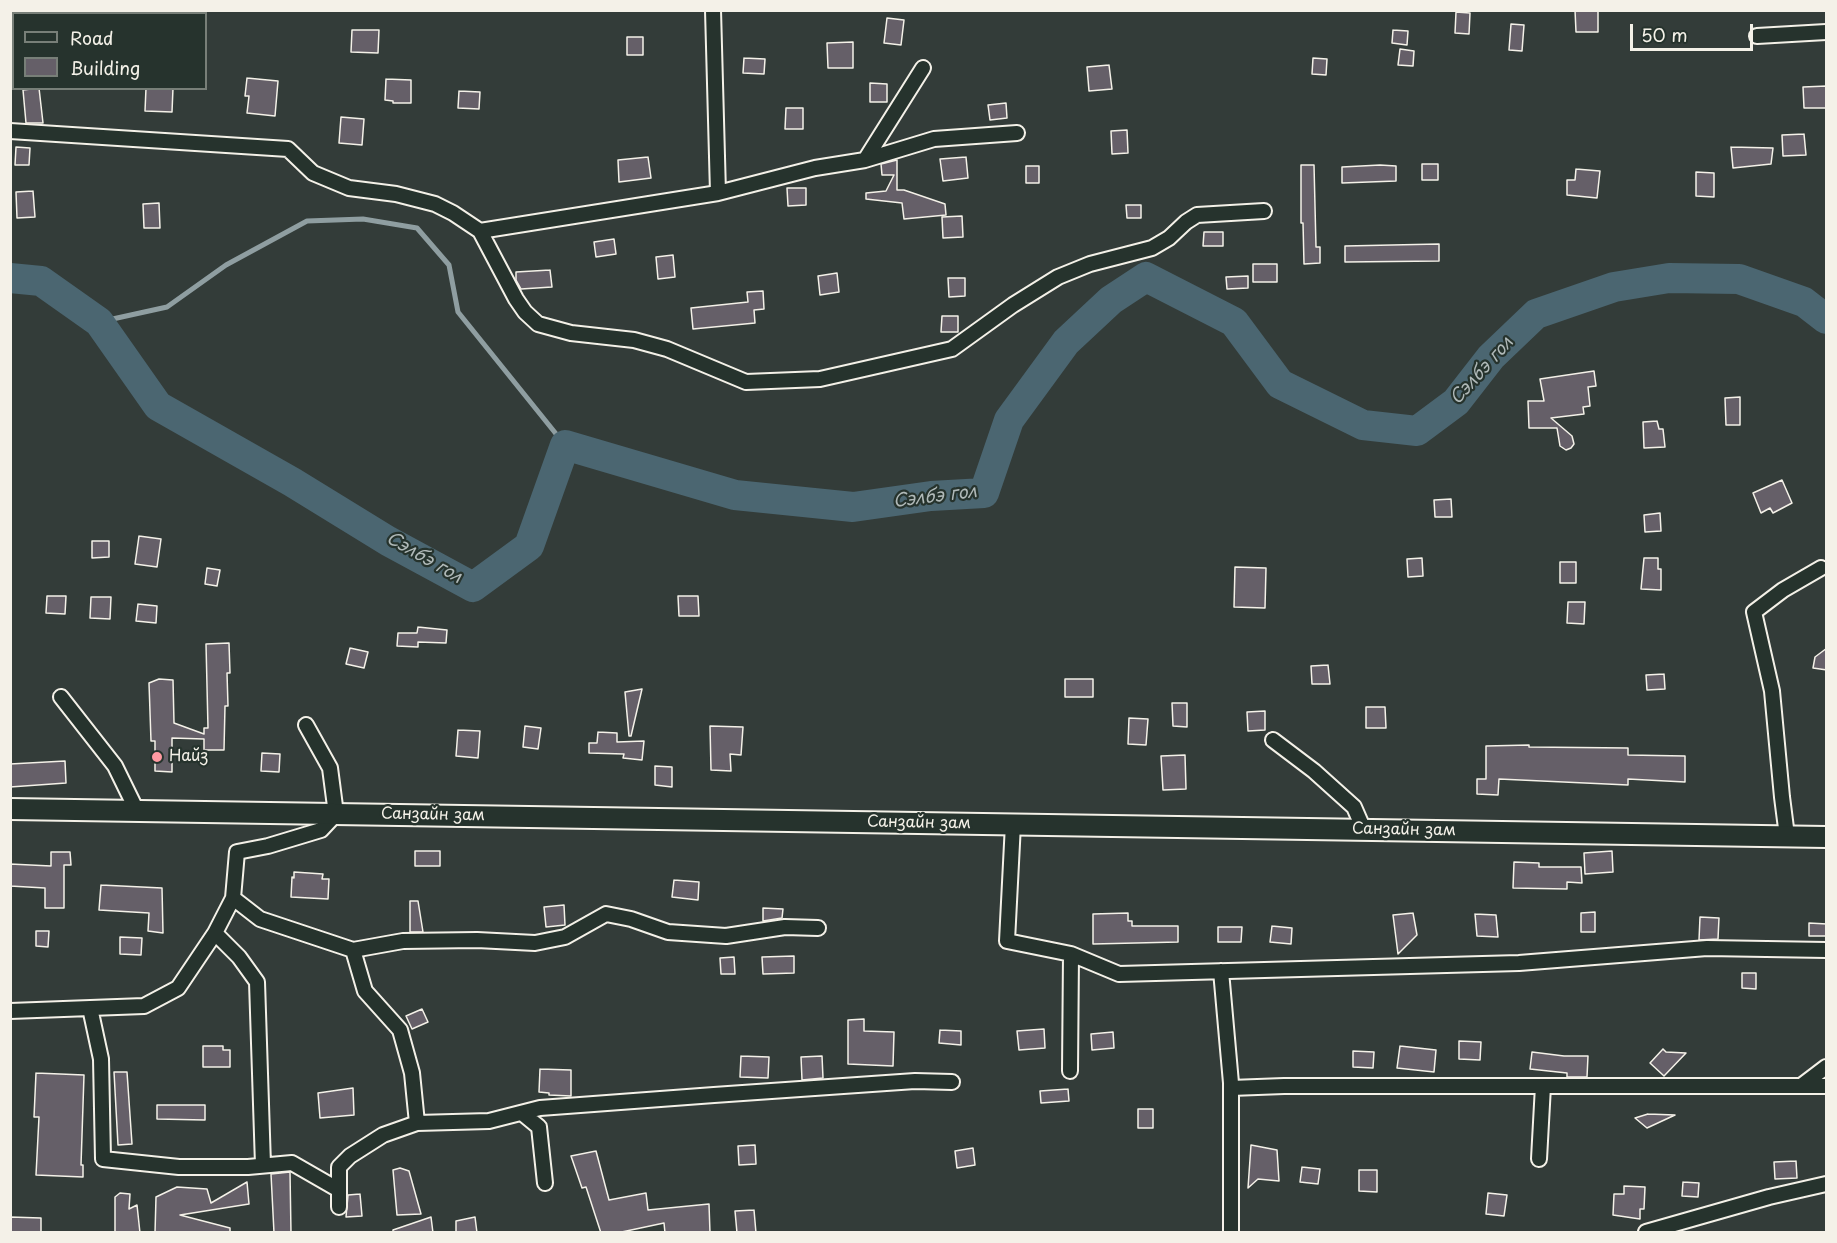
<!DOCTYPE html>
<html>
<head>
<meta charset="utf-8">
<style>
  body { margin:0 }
  #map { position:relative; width:1837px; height:1243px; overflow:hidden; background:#333c39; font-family:"Playpen Sans",sans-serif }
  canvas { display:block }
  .frame { position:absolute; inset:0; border:12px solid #f4f1e8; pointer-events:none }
  .legend { position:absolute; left:12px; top:12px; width:195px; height:78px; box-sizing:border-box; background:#26332d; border:2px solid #787f78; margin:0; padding:8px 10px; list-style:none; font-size:18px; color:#f4f1e8 }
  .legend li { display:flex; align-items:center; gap:12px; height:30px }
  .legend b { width:30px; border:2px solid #787f78 }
  .scale { position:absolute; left:1630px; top:24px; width:123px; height:27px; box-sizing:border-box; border:3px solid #f4f1e8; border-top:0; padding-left:8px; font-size:18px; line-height:21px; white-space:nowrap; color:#f4f1e8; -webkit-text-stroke:4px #26332d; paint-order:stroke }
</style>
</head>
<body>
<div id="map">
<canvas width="1837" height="1243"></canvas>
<div class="frame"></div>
<ul class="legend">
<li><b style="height:8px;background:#26332d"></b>Road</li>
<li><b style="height:16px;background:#655f68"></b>Building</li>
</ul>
<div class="scale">50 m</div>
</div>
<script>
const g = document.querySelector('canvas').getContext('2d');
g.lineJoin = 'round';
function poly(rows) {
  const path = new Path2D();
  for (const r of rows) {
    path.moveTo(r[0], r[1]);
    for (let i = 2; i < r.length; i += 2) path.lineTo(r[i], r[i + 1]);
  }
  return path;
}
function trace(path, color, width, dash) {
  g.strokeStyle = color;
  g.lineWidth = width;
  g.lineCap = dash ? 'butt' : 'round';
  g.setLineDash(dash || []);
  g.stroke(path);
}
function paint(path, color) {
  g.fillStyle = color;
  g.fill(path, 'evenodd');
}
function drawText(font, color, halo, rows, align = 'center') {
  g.font = font + ' "Playpen Sans",sans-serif';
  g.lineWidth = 4.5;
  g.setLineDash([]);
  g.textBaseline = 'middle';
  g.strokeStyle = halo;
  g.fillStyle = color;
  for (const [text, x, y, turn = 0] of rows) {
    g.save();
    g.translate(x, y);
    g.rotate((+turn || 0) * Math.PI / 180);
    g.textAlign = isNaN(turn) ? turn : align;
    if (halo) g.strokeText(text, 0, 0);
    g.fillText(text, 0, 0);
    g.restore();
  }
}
trace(poly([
  [99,322,167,307,226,265,307,221,363,219,417,228,449,265,458,312,565,445]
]), '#8f9ea1', 5);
trace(poly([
  [10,278,41,281,99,322,158,406,292,482,388,541,473,587,529,546,565,445,735,495,853,507,931,496,984,493,1009,420,1066,342,1111,300,1146,277,1234,322,1280,384,1363,425,1417,431,1456,402,1491,357,1536,314,1614,287,1669,278,1739,279,1804,302,1826,319]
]), '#4b6671', 30);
const building = poly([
  [1575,10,1598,10,1598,32,1576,32,1575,10],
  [1456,12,1470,13,1469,34,1455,33,1456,12],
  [887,18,904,20,901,45,884,43,887,18],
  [1511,24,1524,25,1522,51,1509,50,1511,24],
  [352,30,379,30,378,53,351,52,352,30],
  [1393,30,1408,31,1407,45,1392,43,1393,30],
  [627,37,643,37,643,55,627,55,627,37],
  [853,42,853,68,828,68,827,43,853,42],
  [1400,49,1414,51,1413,66,1398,65,1400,49],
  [744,58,765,59,764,74,743,73,744,58],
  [1313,58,1327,59,1326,75,1312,74,1313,58],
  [1109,65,1112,89,1089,91,1087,67,1109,65],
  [247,78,278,81,275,116,247,113,249,96,245,96,247,78],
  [386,79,411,80,411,103,393,103,393,101,385,100,386,79],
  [870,83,887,84,887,102,870,102,870,83],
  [1827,86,1827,108,1804,108,1803,87,1827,86],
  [39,88,43,123,26,123,23,90,39,88],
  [146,88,173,88,172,112,145,111,146,88],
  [459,91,480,92,479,109,458,108,459,91],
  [1006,103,1007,118,990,120,988,105,1006,103],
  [786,108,803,108,803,129,785,129,786,108],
  [341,117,364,119,362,145,339,143,341,117],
  [1127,130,1128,153,1112,154,1111,131,1127,130],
  [1804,134,1806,155,1783,156,1782,135,1804,134],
  [16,147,30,148,29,165,15,165,16,147],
  [1731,147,1773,148,1771,164,1733,168,1731,147],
  [648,157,651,178,619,182,618,160,648,157],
  [966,157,968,178,943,181,940,159,966,157],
  [897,160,897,190,904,190,945,204,946,215,904,219,902,203,866,199,866,193,886,191,894,175,882,175,881,164,897,160],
  [1422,164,1438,164,1438,180,1422,180,1422,164],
  [1301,165,1314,165,1316,247,1320,247,1320,263,1304,264,1303,223,1301,223,1301,165],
  [1380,165,1396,166,1396,181,1342,183,1342,167,1380,165],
  [1026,166,1039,166,1039,183,1026,183,1026,166],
  [1576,169,1600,171,1597,198,1567,195,1567,180,1575,180,1576,169],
  [1696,172,1714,173,1714,197,1696,196,1696,172],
  [787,188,806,188,806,205,788,206,787,188],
  [33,191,35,217,17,218,16,192,33,191],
  [159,203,160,228,144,228,143,204,159,203],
  [1126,205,1141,205,1141,218,1127,218,1126,205],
  [962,216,963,237,943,238,942,217,962,216],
  [1204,232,1223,232,1223,246,1203,246,1204,232],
  [614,239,616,254,596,257,594,242,614,239],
  [1439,244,1439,261,1345,262,1345,246,1439,244],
  [673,255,675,277,658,279,656,257,673,255],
  [1253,264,1277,264,1277,282,1253,282,1253,264],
  [550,270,552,287,521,289,516,280,516,272,550,270],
  [837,273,839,292,820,295,818,276,837,273],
  [1248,276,1248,288,1227,289,1226,277,1248,276],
  [948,278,965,278,965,296,949,297,948,278],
  [763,291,764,309,754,310,755,323,693,329,691,308,748,302,747,292,763,291],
  [942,316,958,316,958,332,941,332,942,316],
  [1594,371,1596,386,1588,387,1590,406,1583,407,1584,414,1551,418,1572,436,1574,444,1571,448,1566,450,1560,446,1557,428,1529,428,1528,401,1544,401,1540,379,1594,371],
  [1740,397,1740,425,1726,425,1725,398,1740,397],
  [1657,421,1659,429,1663,429,1665,447,1644,448,1643,422,1657,421],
  [1782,480,1792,503,1773,513,1770,508,1761,513,1753,493,1782,480],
  [1451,499,1452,517,1435,517,1434,500,1451,499],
  [1660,513,1661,531,1645,532,1644,515,1660,513],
  [139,536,161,539,157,567,135,564,139,536],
  [92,541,109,541,109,557,92,558,92,541],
  [1422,558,1423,576,1408,577,1407,559,1422,558],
  [1644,558,1658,558,1658,569,1661,569,1661,590,1641,589,1644,558],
  [1560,562,1576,562,1576,583,1560,583,1560,562],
  [1235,567,1266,568,1265,608,1234,607,1235,567],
  [207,568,220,570,217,586,205,584,207,568],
  [47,596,66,596,65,614,46,613,47,596],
  [678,596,698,596,699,616,679,616,678,596],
  [91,597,111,597,110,619,90,618,91,597],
  [1568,602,1585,602,1584,624,1567,623,1568,602],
  [138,604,157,606,156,623,136,621,138,604],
  [418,627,447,630,446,643,418,642,418,647,397,646,398,633,417,633,418,627],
  [229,643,230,673,227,673,228,706,225,706,224,750,204,750,204,739,172,738,172,772,155,771,155,741,151,741,149,683,159,679,173,680,174,723,204,734,204,728,208,728,206,644,229,643],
  [350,648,368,652,364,668,346,664,350,648],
  [1827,648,1827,670,1813,668,1815,657,1827,648],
  [1328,665,1330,684,1312,684,1311,666,1328,665],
  [1664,674,1665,689,1647,690,1646,675,1664,674],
  [1065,679,1093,679,1093,697,1065,697,1065,679],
  [642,689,631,736,629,736,625,692,642,689],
  [1172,703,1187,703,1187,727,1173,726,1172,703],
  [1366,707,1385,707,1386,728,1366,728,1366,707],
  [1265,711,1265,730,1248,731,1247,712,1265,711],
  [1129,718,1148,719,1146,745,1128,744,1129,718],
  [525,726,541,728,538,749,523,747,525,726],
  [710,726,743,727,741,755,730,754,731,771,711,770,710,726],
  [458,730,480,731,478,758,456,756,458,730],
  [598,732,617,733,617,742,644,741,642,760,623,758,624,754,589,753,589,743,597,743,598,732],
  [1529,745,1529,747,1628,748,1628,755,1685,756,1685,782,1628,779,1628,785,1499,779,1498,795,1477,794,1477,779,1486,779,1486,746,1529,745],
  [262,753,280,754,279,772,261,771,262,753],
  [1185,755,1186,789,1163,790,1161,756,1185,755],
  [65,761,66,783,10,787,10,764,65,761],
  [655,766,672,767,672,787,655,785,655,766],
  [415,851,440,851,440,866,415,866,415,851],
  [1612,851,1613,872,1585,874,1584,853,1612,851],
  [51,852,70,852,71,865,64,865,64,908,45,908,45,888,10,886,10,864,51,866,51,852],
  [1514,862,1539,863,1539,867,1581,867,1582,883,1567,882,1567,889,1513,888,1514,862],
  [294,872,323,874,322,879,329,879,328,899,291,897,292,877,294,878,294,872],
  [674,880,699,882,698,900,672,897,674,880],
  [101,885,162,888,163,933,148,931,149,913,99,910,101,885],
  [410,901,418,901,423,932,410,932,410,901],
  [564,905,565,925,546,927,544,907,564,905],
  [763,908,783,909,782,918,763,921,763,908],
  [1595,912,1595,932,1581,932,1581,913,1595,912],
  [1128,913,1128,921,1132,921,1132,926,1178,926,1178,942,1093,944,1093,914,1128,913],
  [1413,913,1417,935,1398,954,1393,915,1413,913],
  [1475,914,1496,915,1498,937,1477,936,1475,914],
  [1700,917,1719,918,1718,939,1699,940,1700,917],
  [1809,923,1827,924,1827,936,1809,936,1809,923],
  [1272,926,1292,928,1291,944,1270,942,1272,926],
  [1218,927,1242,927,1241,942,1218,942,1218,927],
  [36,931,49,931,48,947,36,946,36,931],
  [120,937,142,938,141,955,120,954,120,937],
  [794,956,794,973,763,974,762,957,794,956],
  [734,957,735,974,721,974,720,958,734,957],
  [1742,973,1756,973,1756,989,1742,988,1742,973],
  [422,1009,428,1022,412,1029,406,1016,422,1009],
  [864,1019,864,1031,894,1032,893,1066,848,1064,848,1020,864,1019],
  [1044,1029,1045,1048,1019,1050,1017,1031,1044,1029],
  [940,1030,961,1031,961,1045,939,1043,940,1030],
  [1113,1032,1114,1048,1092,1050,1091,1034,1113,1032],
  [1459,1041,1481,1042,1480,1060,1459,1059,1459,1041],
  [203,1046,223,1046,223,1050,230,1050,230,1067,203,1067,203,1046],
  [1400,1046,1436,1050,1434,1072,1397,1068,1400,1046],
  [1663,1049,1666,1052,1686,1053,1664,1076,1650,1063,1663,1049],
  [1353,1051,1374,1052,1373,1068,1353,1067,1353,1051],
  [1532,1052,1564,1056,1588,1056,1587,1077,1567,1077,1567,1073,1530,1069,1532,1052],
  [741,1056,769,1057,768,1078,740,1077,741,1056],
  [822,1056,823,1078,802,1080,801,1057,822,1056],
  [540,1069,571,1070,571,1096,549,1095,549,1093,539,1092,540,1069],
  [114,1072,127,1072,132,1144,118,1145,114,1072],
  [36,1073,84,1075,81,1165,83,1165,83,1177,36,1175,39,1117,34,1117,36,1073],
  [353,1088,354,1115,320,1118,318,1093,353,1088],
  [1068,1089,1069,1101,1041,1103,1040,1091,1068,1089],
  [157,1105,205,1105,205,1120,157,1119,157,1105],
  [1138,1109,1153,1109,1153,1128,1138,1128,1138,1109],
  [1648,1114,1675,1115,1647,1128,1635,1118,1648,1114],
  [755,1145,756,1164,739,1165,738,1146,755,1145],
  [1251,1145,1277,1150,1279,1181,1258,1179,1248,1188,1251,1145],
  [973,1148,975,1165,957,1168,955,1151,973,1148],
  [596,1151,609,1200,646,1193,648,1210,709,1204,710,1233,665,1233,664,1223,617,1233,601,1233,586,1187,582,1188,571,1156,596,1151],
  [1796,1161,1797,1178,1775,1179,1774,1162,1796,1161],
  [1302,1167,1320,1169,1318,1184,1300,1182,1302,1167],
  [400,1168,409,1171,421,1214,397,1215,393,1170,400,1168],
  [1359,1170,1377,1170,1377,1192,1359,1191,1359,1170],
  [290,1172,291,1233,274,1233,271,1174,290,1172],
  [247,1182,249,1204,180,1215,230,1228,230,1233,155,1233,156,1197,177,1187,207,1189,211,1203,247,1182],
  [1683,1182,1699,1183,1698,1197,1682,1196,1683,1182],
  [1624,1186,1645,1187,1644,1209,1640,1209,1640,1219,1613,1215,1614,1194,1624,1194,1624,1186],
  [120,1193,130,1194,129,1209,137,1205,140,1233,115,1233,115,1197,120,1193],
  [1488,1193,1507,1195,1504,1216,1486,1214,1488,1193],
  [360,1194,362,1216,346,1217,348,1195,360,1194],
  [754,1210,756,1233,737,1233,735,1211,754,1210],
  [10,1217,41,1218,41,1233,10,1233,10,1217],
  [431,1217,433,1233,393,1233,393,1230,431,1217],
  [475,1217,477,1233,456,1233,456,1221,475,1217]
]);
paint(building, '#655f68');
trace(building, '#f4f1e8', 1.5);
const street = poly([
  [1757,36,1826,32],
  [10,131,288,149,313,173,349,188,396,194,435,204,453,213,480,231,718,193,713,10],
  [865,160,934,139,1017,133],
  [718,193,815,168,865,160,923,68],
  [480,231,516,299,525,312,538,324,571,333,634,340,667,349,746,382,820,379,952,349,1013,305,1058,277,1090,264,1152,248,1169,238,1186,222,1197,215,1264,211],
  [61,697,115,766,137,811],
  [1273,740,1314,771,1354,807,1364,830],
  [1013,824,1007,941,1071,954,1119,974,1519,963,1707,948,1826,950],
  [1787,836,1782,797,1772,691,1754,612,1783,590,1821,568],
  [233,898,260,919,353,950,403,941,477,940,535,943,565,937,606,914,631,919,668,932,726,936,785,927,818,928],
  [215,933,239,957,257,982,263,1165],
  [353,950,365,991,400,1030,412,1073,417,1123,489,1121,540,1108,714,1095,915,1081,952,1082],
  [1221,971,1231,1083,1231,1232],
  [90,1008,101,1059,103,1159,179,1167,248,1167,292,1163,339,1190],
  [10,1011,144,1006,178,988,215,933,233,898,237,852,268,846,321,830,336,814,330,768,306,725],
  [1070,1071,1071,954],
  [1801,1086,1826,1067],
  [1231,1088,1284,1086,1826,1086],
  [522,1113,539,1127,545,1183],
  [1539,1159,1543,1086],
  [339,1207,339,1167,350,1156,383,1135,417,1123],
  [1646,1232,1769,1197,1826,1184]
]);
const secondary = poly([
  [10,809,1826,837]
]);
trace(street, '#f4f1e8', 18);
trace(secondary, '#f4f1e8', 24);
trace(street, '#26332d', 14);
trace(secondary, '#26332d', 20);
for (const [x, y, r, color] of [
  [157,757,6,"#ff9aa2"]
]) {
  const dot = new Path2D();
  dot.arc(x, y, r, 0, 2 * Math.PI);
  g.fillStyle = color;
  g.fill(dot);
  trace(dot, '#26332d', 2);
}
drawText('16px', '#f4f1e8', '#26332d', [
  ["Найз",169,757]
], 'left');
drawText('16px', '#f4f1e8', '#26332d', [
  ["Санзайн зам",433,815,1],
  ["Санзайн зам",919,823,1],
  ["Санзайн зам",1404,830,1]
]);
drawText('italic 18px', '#b0b9b8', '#26332d', [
  ["Сэлбэ гол",1482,371,-48],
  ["Сэлбэ гол",935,497,-7],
  ["Сэлбэ гол",424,558,30]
]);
</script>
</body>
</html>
